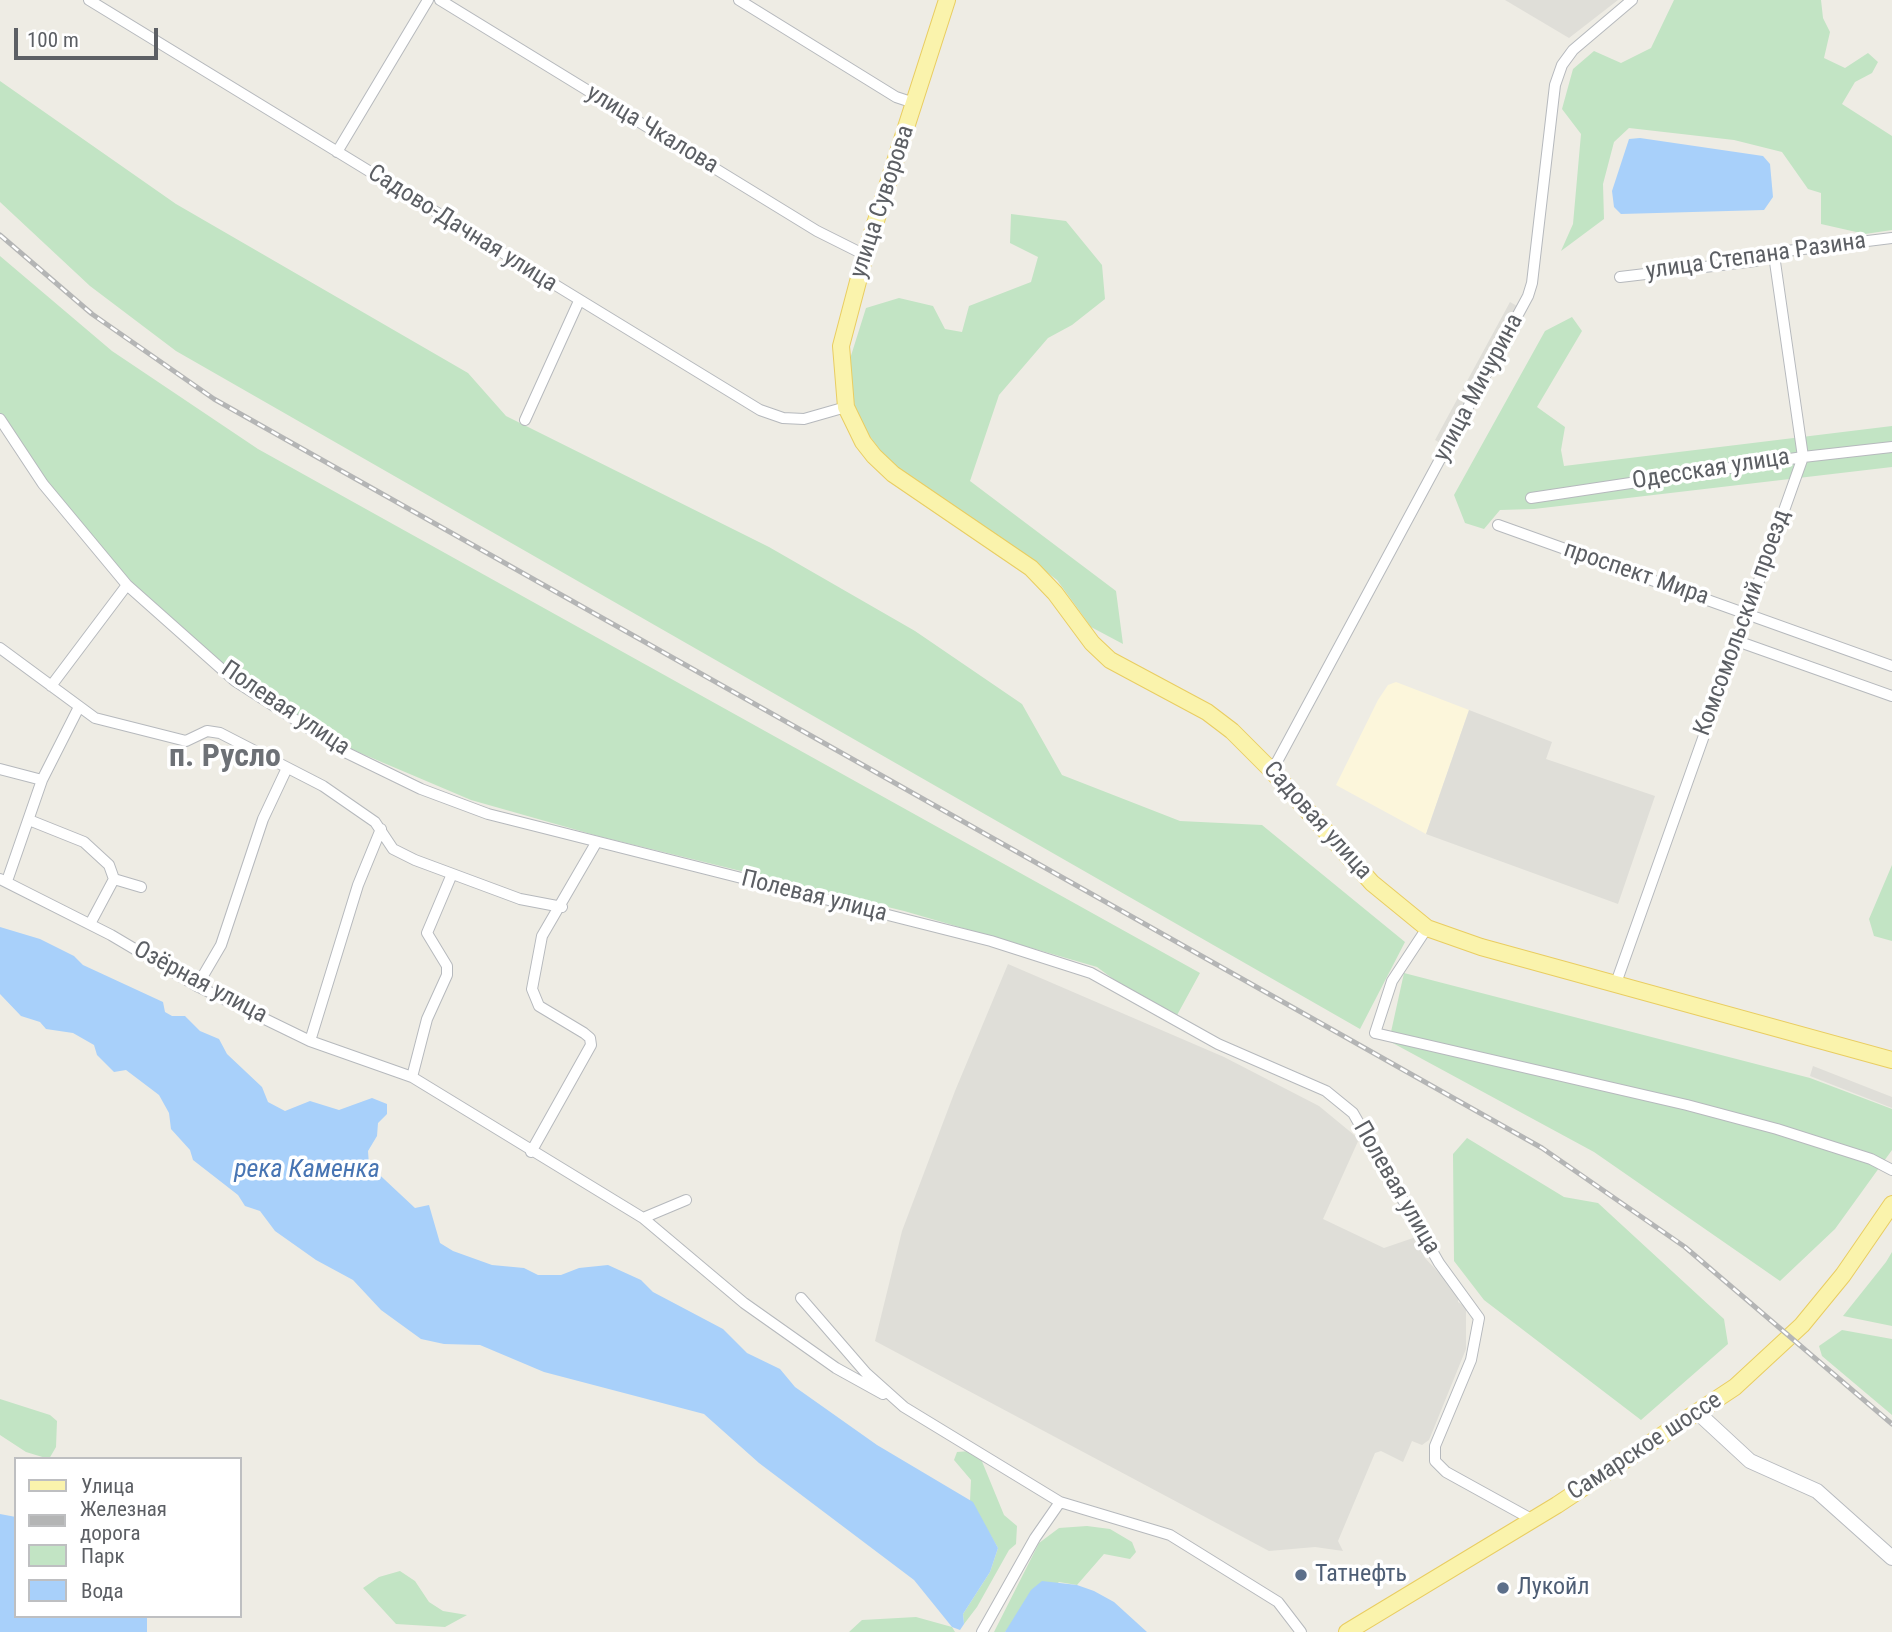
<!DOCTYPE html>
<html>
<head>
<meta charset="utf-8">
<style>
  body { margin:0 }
  #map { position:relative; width:1892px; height:1632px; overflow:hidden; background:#eeece4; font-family:"Roboto Condensed",sans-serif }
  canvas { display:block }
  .legend { position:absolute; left:14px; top:1457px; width:228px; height:161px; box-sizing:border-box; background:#fff; border:2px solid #bebfc1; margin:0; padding:9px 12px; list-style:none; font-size:21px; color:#5c5f64 }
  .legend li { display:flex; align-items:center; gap:14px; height:35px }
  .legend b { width:35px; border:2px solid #bebfc1 }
  .scale { position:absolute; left:14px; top:28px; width:144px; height:32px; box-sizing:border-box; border:4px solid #5c5f64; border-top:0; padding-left:9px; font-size:21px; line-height:24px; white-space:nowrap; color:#5c5f64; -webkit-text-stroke:5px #fff; paint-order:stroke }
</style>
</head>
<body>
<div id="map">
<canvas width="1892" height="1632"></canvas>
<ul class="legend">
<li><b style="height:9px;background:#faf3ac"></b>Улица</li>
<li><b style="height:9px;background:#b4b5b5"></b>Железная дорога</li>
<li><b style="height:19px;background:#c2e4c4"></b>Парк</li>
<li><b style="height:19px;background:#a8d0fa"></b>Вода</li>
</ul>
<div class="scale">100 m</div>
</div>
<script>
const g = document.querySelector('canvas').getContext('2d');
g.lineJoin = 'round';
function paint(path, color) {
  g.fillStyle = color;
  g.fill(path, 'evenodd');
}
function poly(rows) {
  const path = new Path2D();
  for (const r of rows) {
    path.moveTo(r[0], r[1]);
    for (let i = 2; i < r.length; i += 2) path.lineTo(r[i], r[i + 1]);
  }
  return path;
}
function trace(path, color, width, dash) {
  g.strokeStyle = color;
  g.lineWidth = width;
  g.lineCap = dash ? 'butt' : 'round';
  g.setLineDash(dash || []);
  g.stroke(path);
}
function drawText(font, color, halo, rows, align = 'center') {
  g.font = font + ' "Roboto Condensed",sans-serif';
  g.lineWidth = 7;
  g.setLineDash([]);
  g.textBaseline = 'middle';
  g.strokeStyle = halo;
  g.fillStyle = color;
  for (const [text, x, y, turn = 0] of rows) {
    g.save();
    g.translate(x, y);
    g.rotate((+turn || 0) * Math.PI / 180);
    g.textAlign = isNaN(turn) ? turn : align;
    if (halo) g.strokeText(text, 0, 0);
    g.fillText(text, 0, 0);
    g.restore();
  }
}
paint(poly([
  [1396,682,1469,710,1426,834,1336,785,1378,700,1388,685]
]), '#fcf6db');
paint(poly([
  [1505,0,1618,0,1569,38],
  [1510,302,1517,306,1442,444,1435,440],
  [1469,710,1552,742,1546,759,1655,796,1618,904,1426,834],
  [1008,964,1224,1057,1319,1106,1359,1139,1323,1219,1384,1248,1416,1237,1425,1258,1458,1293,1458,1302,1466,1307,1466,1349,1429,1440,1422,1445,1412,1441,1403,1462,1381,1451,1375,1453,1338,1541,1343,1551,1315,1547,1269,1551,875,1341,902,1231,955,1091],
  [1813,1066,1892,1097,1892,1108,1810,1076]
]), '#dfded8');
paint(poly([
  [1674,0,1821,0,1823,18,1830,32,1824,58,1845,68,1868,53,1878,62,1872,73,1855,82,1842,104,1892,136,1892,230,1865,234,1821,224,1821,193,1808,189,1782,152,1734,140,1629,128,1614,142,1603,184,1604,219,1561,251,1573,224,1581,134,1562,109,1573,69,1594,51,1621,63,1651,48],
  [0,81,176,204,468,373,506,416,769,547,915,631,1022,704,1062,775,1180,821,1262,825,1405,942,1360,1029,176,351,90,286,0,202],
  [1011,214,1066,221,1102,265,1105,299,1072,325,1048,338,999,395,970,481,1116,591,1123,644,1091,627,1057,580,1008,543,890,464,856,417,849,362,866,308,899,298,933,306,945,329,962,332,969,306,1031,282,1038,257,1010,243],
  [0,256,112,351,258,449,1200,973,1176,1017,1132,993,1097,967,904,911,598,836,471,800,332,741,236,675,137,588,47,485,0,414],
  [1572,317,1582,331,1537,407,1565,427,1561,450,1564,466,1892,426,1892,467,1534,509,1500,510,1484,529,1465,523,1454,495,1545,331],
  [1892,865,1892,941,1874,936,1869,919],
  [1404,973,1810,1078,1892,1109,1892,1150,1835,1229,1780,1281,1594,1152,1389,1041],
  [1467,1138,1564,1197,1598,1203,1724,1319,1728,1344,1641,1420,1484,1300,1454,1261,1453,1154],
  [1892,1252,1892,1326,1843,1316,1886,1262],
  [1842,1330,1892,1339,1892,1415,1822,1356,1819,1346],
  [0,1399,50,1415,57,1421,56,1447,49,1459,26,1452,0,1435],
  [970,1451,981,1459,1004,1515,1017,1526,1016,1544,1009,1550,977,1607,964,1624,963,1614,990,1572,998,1548,970,1501,971,1480,954,1460,957,1452],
  [1087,1526,1110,1529,1132,1542,1136,1552,1130,1559,1104,1554,1077,1585,1059,1582,1005,1632,994,1632,1039,1543,1059,1528],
  [400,1571,415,1581,429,1602,443,1611,467,1615,445,1627,396,1624,363,1588,379,1577],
  [916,1617,952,1627,955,1632,849,1632,862,1620]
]), '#c2e4c4');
paint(poly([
  [1640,138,1763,156,1770,164,1773,197,1764,210,1621,214,1614,207,1612,191,1629,139],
  [0,927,40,939,74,956,83,965,163,1002,165,1012,172,1016,185,1016,200,1031,219,1039,227,1054,262,1087,268,1102,285,1111,310,1101,339,1110,372,1098,387,1104,387,1114,378,1123,377,1136,368,1151,369,1165,415,1208,429,1205,440,1243,453,1251,492,1265,524,1268,538,1275,561,1275,579,1268,608,1265,641,1280,653,1292,723,1329,747,1353,780,1369,795,1387,877,1445,973,1502,998,1548,990,1572,963,1614,964,1624,960,1630,952,1627,914,1580,759,1463,704,1414,544,1372,480,1345,444,1344,421,1339,381,1310,353,1280,316,1260,275,1231,260,1211,245,1206,238,1195,193,1160,190,1150,171,1129,169,1113,159,1095,126,1070,114,1072,97,1055,94,1045,73,1033,46,1029,40,1022,21,1016,0,994],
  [0,1514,16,1517,16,1616,147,1616,147,1632,0,1632],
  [1042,1581,1077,1585,1094,1591,1114,1602,1147,1632,1005,1632,1031,1590]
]), '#a8d0fa');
const street = poly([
  [89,0,760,410,783,418,804,419,846,407],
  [440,0,817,231,865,255],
  [739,0,896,97,914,103],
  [337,152,428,0],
  [1620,277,1755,261,1787,251,1892,238],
  [0,419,43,484,127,585,235,681,347,753,421,789,488,814,991,941,1091,973,1218,1044,1326,1091,1353,1113,1439,1263,1479,1318,1471,1360,1435,1446,1435,1461,1446,1472,1533,1520],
  [525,420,579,301],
  [1531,498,1803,457,1892,447],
  [1498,525,1892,666],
  [1737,641,1892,696],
  [0,648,95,718,186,741,207,731,220,733,323,786,375,822,393,849,415,860,520,899,562,907],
  [51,686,127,585],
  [0,769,42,780],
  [1272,771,1528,296,1532,283,1555,85,1562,65,1573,50,1632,0],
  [29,820,84,842,109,865,114,879,141,887],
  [0,879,111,935,197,986,310,1041,412,1077,643,1218,686,1200],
  [7,881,42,780,79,707],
  [90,924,114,879],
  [1427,928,1392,981,1375,1033,1687,1105,1777,1129,1871,1159,1892,1170],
  [1616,983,1803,457,1774,255],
  [197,986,221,945,263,819,287,768],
  [310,1041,358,885,381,829],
  [412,1077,427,1019,447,975,447,966,427,933,452,874],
  [531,1152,591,1045,590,1038,584,1033,539,1006,532,989,542,936,596,843],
  [643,1218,744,1303,836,1368,883,1394],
  [801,1298,866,1373,904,1407,1060,1502,1170,1535,1278,1602,1301,1632],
  [982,1632,1035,1538,1060,1502]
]);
const secondary = poly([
  [1697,1412,1750,1461,1817,1491,1892,1558]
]);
const primary = poly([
  [947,0,865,255,841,346,846,407,863,442,874,456,893,474,1031,568,1055,593,1092,643,1110,660,1207,712,1232,731,1272,771,1372,883,1427,928,1481,947,1892,1060],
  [1347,1632,1557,1505,1735,1387,1802,1325,1843,1275,1892,1204]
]);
trace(street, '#b6b9bd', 12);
trace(secondary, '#b7babf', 16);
trace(primary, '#e9cd61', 18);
trace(street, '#fff', 10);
trace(secondary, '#fff', 14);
trace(primary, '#faf3ac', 16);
const rail = poly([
  [0,235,92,314,214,399,1542,1148,1685,1247,1892,1424]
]);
trace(rail, '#b4b5b5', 5);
trace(rail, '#fff', 2.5, [8]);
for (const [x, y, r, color] of [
  [1301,1575,7,"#5c6f8a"],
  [1503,1588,7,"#5c6f8a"]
]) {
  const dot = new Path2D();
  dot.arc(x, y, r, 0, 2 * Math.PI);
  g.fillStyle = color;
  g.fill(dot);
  trace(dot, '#fff', 2.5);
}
drawText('24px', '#5c5f64', '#fff', [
  ["улица Чкалова",652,130,31],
  ["улица Суворова",883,202,-72],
  ["Садово-Дачная улица",462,229,32],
  ["улица Степана Разина",1756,257,-8],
  ["улица Мичурина",1479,388,-62],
  ["Одесская улица",1711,470,-9],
  ["проспект Мира",1636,574,19],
  ["Комсомольский проезд",1743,623,-70],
  ["Полевая улица",285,709,34],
  ["Садовая улица",1317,821,48],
  ["Полевая улица",814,897,14],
  ["Озёрная улица",200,983,28],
  ["Полевая улица",1396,1188,60],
  ["Самарское шоссе",1645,1447,-33]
]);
drawText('24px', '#4e5e75', '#fff', [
  ["Татнефть",1315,1575],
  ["Лукойл",1517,1588]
], 'left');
drawText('italic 26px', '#4875b3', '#fff', [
  ["река Каменка",307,1170]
]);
drawText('bold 32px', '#6d7176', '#fff', [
  ["п. Русло",225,758]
]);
</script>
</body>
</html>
